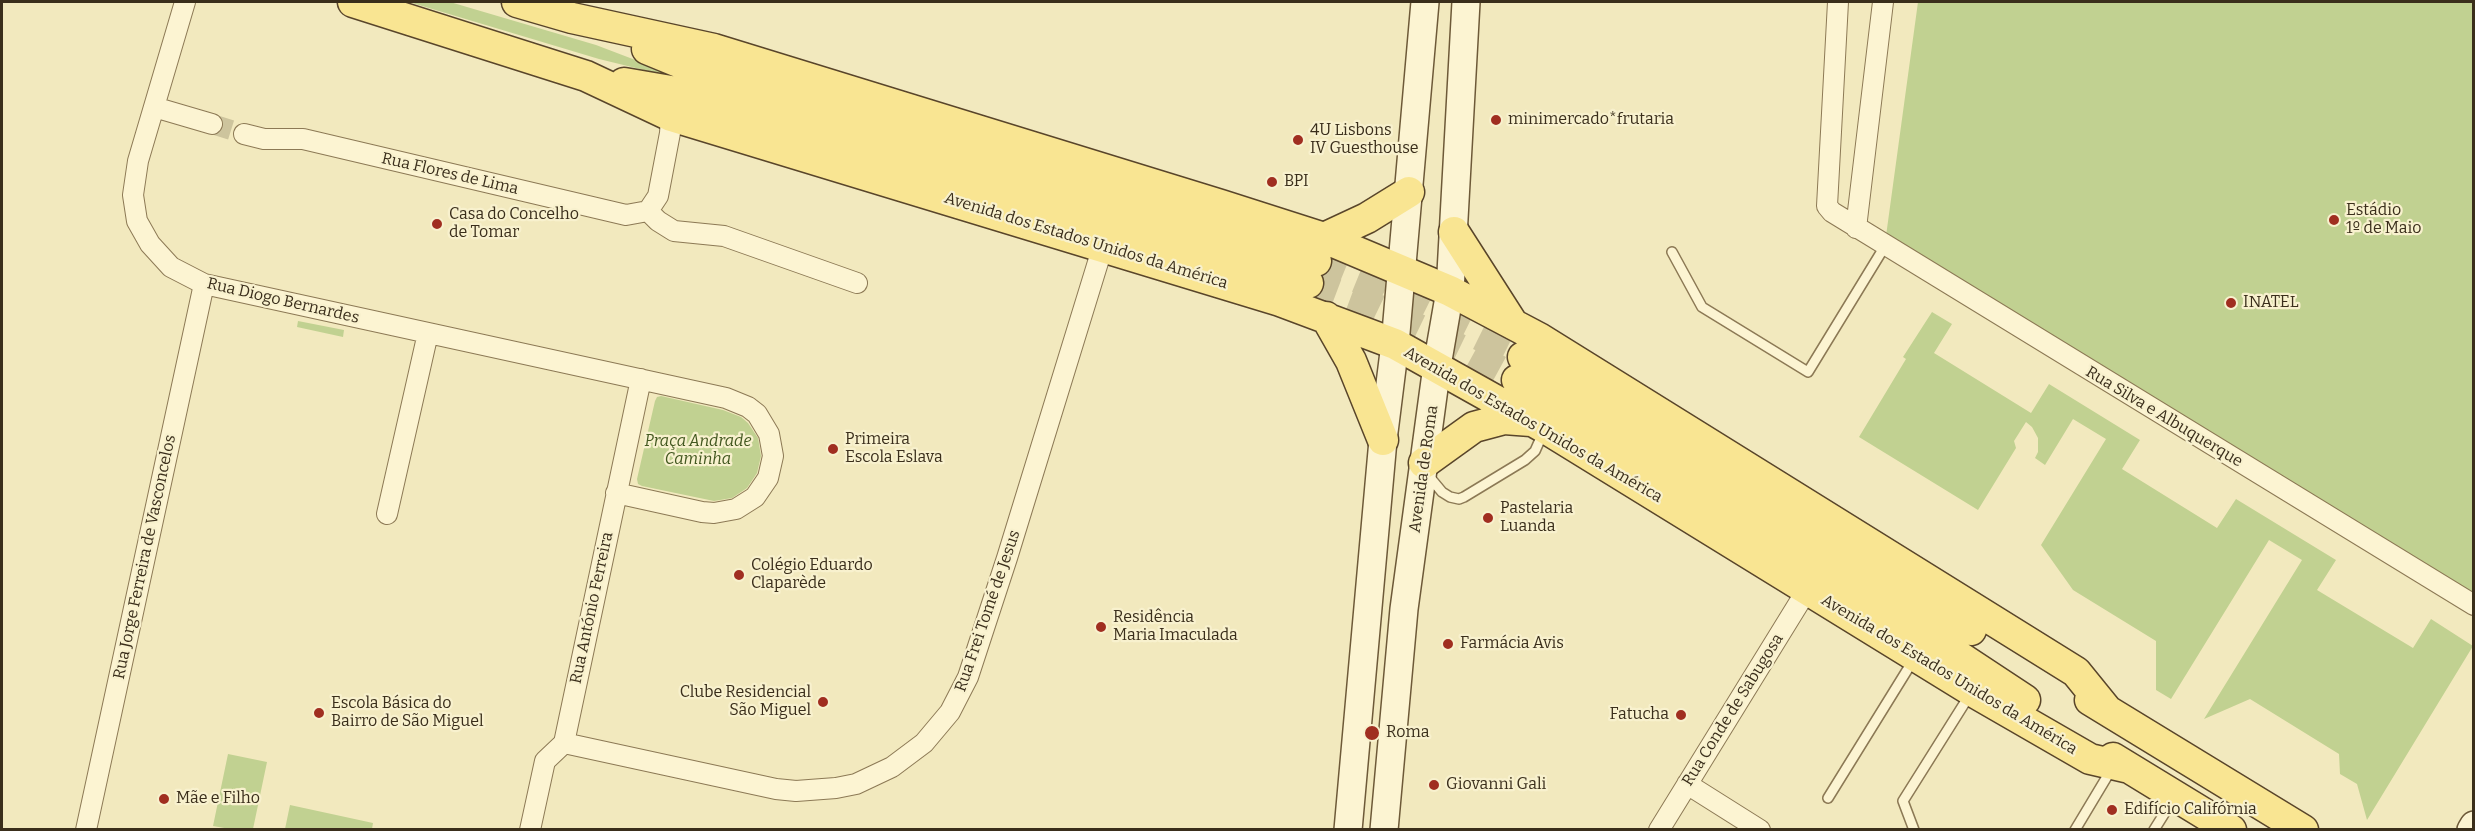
<!DOCTYPE html>
<html>
<head>
<meta charset="utf-8">
<style>
  body { margin:0 }
  #map { position:relative; width:2475px; height:831px; overflow:hidden; background:#f2e9be; font-family:Bitter,serif }
  canvas { display:block }
  .frame { position:absolute; inset:0; border:3px solid #3a2e1b; pointer-events:none }
</style>
</head>
<body>
<div id="map">
<canvas width="2475" height="831"></canvas>
<div class="frame"></div>
</div>
<script>
const g = document.querySelector('canvas').getContext('2d');
g.lineJoin = 'round';
function paint(path, color) {
  g.fillStyle = color;
  g.fill(path, 'evenodd');
}
function poly(rows) {
  const path = new Path2D();
  for (const r of rows) {
    path.moveTo(r[0], r[1]);
    for (let i = 2; i < r.length; i += 2) path.lineTo(r[i], r[i + 1]);
  }
  return path;
}
function trace(path, color, width, dash) {
  g.strokeStyle = color;
  g.lineWidth = width;
  g.lineCap = dash ? 'butt' : 'round';
  g.setLineDash(dash || []);
  g.stroke(path);
}
function drawText(font, color, halo, rows, align = 'center') {
  g.font = font + ' Bitter,serif';
  g.lineWidth = 4.5;
  g.setLineDash([]);
  g.textBaseline = 'middle';
  g.strokeStyle = halo;
  g.fillStyle = color;
  for (const [text, x, y, turn = 0] of rows) {
    g.save();
    g.translate(x, y);
    g.rotate((+turn || 0) * Math.PI / 180);
    g.textAlign = isNaN(turn) ? turn : align;
    if (halo) g.strokeText(text, 0, 0);
    g.fillText(text, 0, 0);
    g.restore();
  }
}
paint(poly([
  [409,2,450,2,596,45,693,82,599,59],
  [1918,2,2473,2,2473,595,1886,236],
  [1932,312,1952,324,1934,353,2031,413,2049,384,2140,440,2122,469,2217,528,2236,499,2336,560,2317,590,2413,648,2431,619,2473,646,2367,820,2357,784,2340,774,2339,754,2250,699,2204,719,2302,560,2269,540,2171,699,2156,690,2156,641,2073,590,2041,545,2106,439,2073,419,2045,465,2035,458,2038,452,2038,438,2032,427,2026,422,2014,441,2016,448,1978,510,1859,437,1906,359,1903,357],
  [298,321,344,330,343,337,297,327],
  [661,396,723,410,741,417,748,423,758,438,761,456,757,473,747,488,732,498,714,501,642,486,638,484,637,479,655,401,657,397],
  [228,754,267,762,253,829,230,829,213,826],
  [290,805,373,823,372,829,285,829]
]), '#c1d191');
trace(poly([
  [212,124,244,134]
]), '#cdc49d', 20, [20, 10]);
trace(poly([
  [1316,261,1385,289,1523,357],
  [1308,283,1377,309,1462,350,1517,380]
]), '#cdc49d', 30, [30, 15]);
const lane = poly([
  [1672,252,1702,307,1808,372,1885,246],
  [1427,474,1442,492,1450,497,1459,499,1464,497,1525,460,1535,451,1543,433],
  [1828,798,1914,659],
  [1914,830,1903,801,1969,696],
  [2075,830,2111,770],
  [2154,830,2174,798]
]);
const street = poly([
  [185,2,138,161,133,195,137,221,150,244,171,267,204,284,726,398,748,407,757,414,769,434,773,456,768,478,755,497,736,509,714,513,702,512,616,493],
  [1838,2,1827,206,1832,212,2474,605],
  [154,107,212,124],
  [244,134,264,139,303,139,626,215,648,211,658,196,670,133,671,116],
  [648,211,658,221,674,231,724,236,857,283],
  [1856,228,1883,2],
  [387,514,428,333],
  [564,743,776,789,796,791,836,788,856,784,892,767,924,743,950,712,968,677,1007,558,1103,246],
  [1687,784,1760,830],
  [86,830,204,284],
  [530,830,545,761,564,743,641,379],
  [1659,830,1807,590]
]);
const secondary = poly([
  [1348,830,1383,440,1395,344,1425,2],
  [1384,830,1404,609,1437,366,1450,291,1466,2],
  [2471,830,2474,825]
]);
const primary = poly([
  [353,2,586,76,671,116,1280,301,1395,344,1545,428,1972,691,2090,759,2129,768],
  [517,2,572,18,714,49,1221,205,1324,238,1450,291,1539,338,2076,672,2106,709],
  [647,49,703,72,1316,261],
  [624,83,700,96,1308,283],
  [1454,232,1511,321],
  [1324,238,1367,218,1409,192],
  [1326,317,1351,361,1383,440],
  [1523,357,1858,564,1971,630],
  [1517,380,1875,601,2025,700],
  [1424,463,1474,427,1504,419,1531,421],
  [2090,700,2303,830],
  [2113,758,2231,830]
]);
trace(lane, '#8c7955', 12);
trace(street, '#8c7955', 22);
trace(secondary, '#6d5938', 30);
trace(primary, '#59452a', 33);
trace(lane, '#fcf4d2', 9);
trace(street, '#fcf4d2', 20);
trace(secondary, '#fcf4d2', 27);
trace(primary, '#f9e592', 30);
for (const [x, y, r, color] of [
  [1496,120,6,"#a02e20"],
  [1298,140,6,"#a02e20"],
  [1272,182,6,"#a02e20"],
  [2334,220,6,"#a02e20"],
  [437,224,6,"#a02e20"],
  [2231,303,6,"#a02e20"],
  [833,449,6,"#a02e20"],
  [1488,518,6,"#a02e20"],
  [739,575,6,"#a02e20"],
  [1101,627,6,"#a02e20"],
  [1448,644,6,"#a02e20"],
  [823,702,6,"#a02e20"],
  [319,713,6,"#a02e20"],
  [1681,715,6,"#a02e20"],
  [1372,733,8,"#a02e20"],
  [1434,785,6,"#a02e20"],
  [164,799,6,"#a02e20"],
  [2112,810,6,"#a02e20"]
]) {
  const dot = new Path2D();
  dot.arc(x, y, r, 0, 2 * Math.PI);
  g.fillStyle = color;
  g.fill(dot);
  trace(dot, '#f8f1ce', 2);
}
drawText('16px', '#3a2e1b', '#f8f1ce', [
  ["minimercado*frutaria",1508,120],
  ["4U Lisbons",1310,131],
  ["IV Guesthouse",1310,149],
  ["BPI",1284,182],
  ["Estádio",2346,211],
  ["1º de Maio",2346,229],
  ["Casa do Concelho",449,215],
  ["de Tomar",449,233],
  ["INATEL",2243,303],
  ["Primeira",845,440],
  ["Escola Eslava",845,458],
  ["Pastelaria",1500,509],
  ["Luanda",1500,527],
  ["Colégio Eduardo",751,566],
  ["Claparède",751,584],
  ["Residência",1113,618],
  ["Maria Imaculada",1113,636],
  ["Farmácia Avis",1460,644],
  ["Clube Residencial",811,693,"right"],
  ["São Miguel",811,711,"right"],
  ["Escola Básica do",331,704],
  ["Bairro de São Miguel",331,722],
  ["Fatucha",1669,715,"right"],
  ["Roma",1386,733],
  ["Giovanni Gali",1446,785],
  ["Mãe e Filho",176,799],
  ["Edifício Califórnia",2124,810]
], 'left');
drawText('16px', '#3a2e1b', '#f8f1ce', [
  ["Rua Flores de Lima",450,174,13],
  ["Avenida dos Estados Unidos da América",1086,241,17],
  ["Rua Diogo Bernardes",283,301,13],
  ["Rua Silva e Albuquerque",2164,417,31],
  ["Avenida dos Estados Unidos da América",1533,425,30],
  ["Avenida de Roma",1424,469,-82],
  ["Rua Jorge Ferreira de Vasconcelos",145,557,-78],
  ["Rua António Ferreira",592,608,-78],
  ["Rua Frei Tomé de Jesus",988,611,-71],
  ["Avenida dos Estados Unidos da América",1949,675,31],
  ["Rua Conde de Sabugosa",1733,710,-58]
]);
drawText('italic 16px', '#435820', '#f8f1ce', [
  ["Praça Andrade",698,442],
  ["Caminha",698,460]
]);
</script>
</body>
</html>
